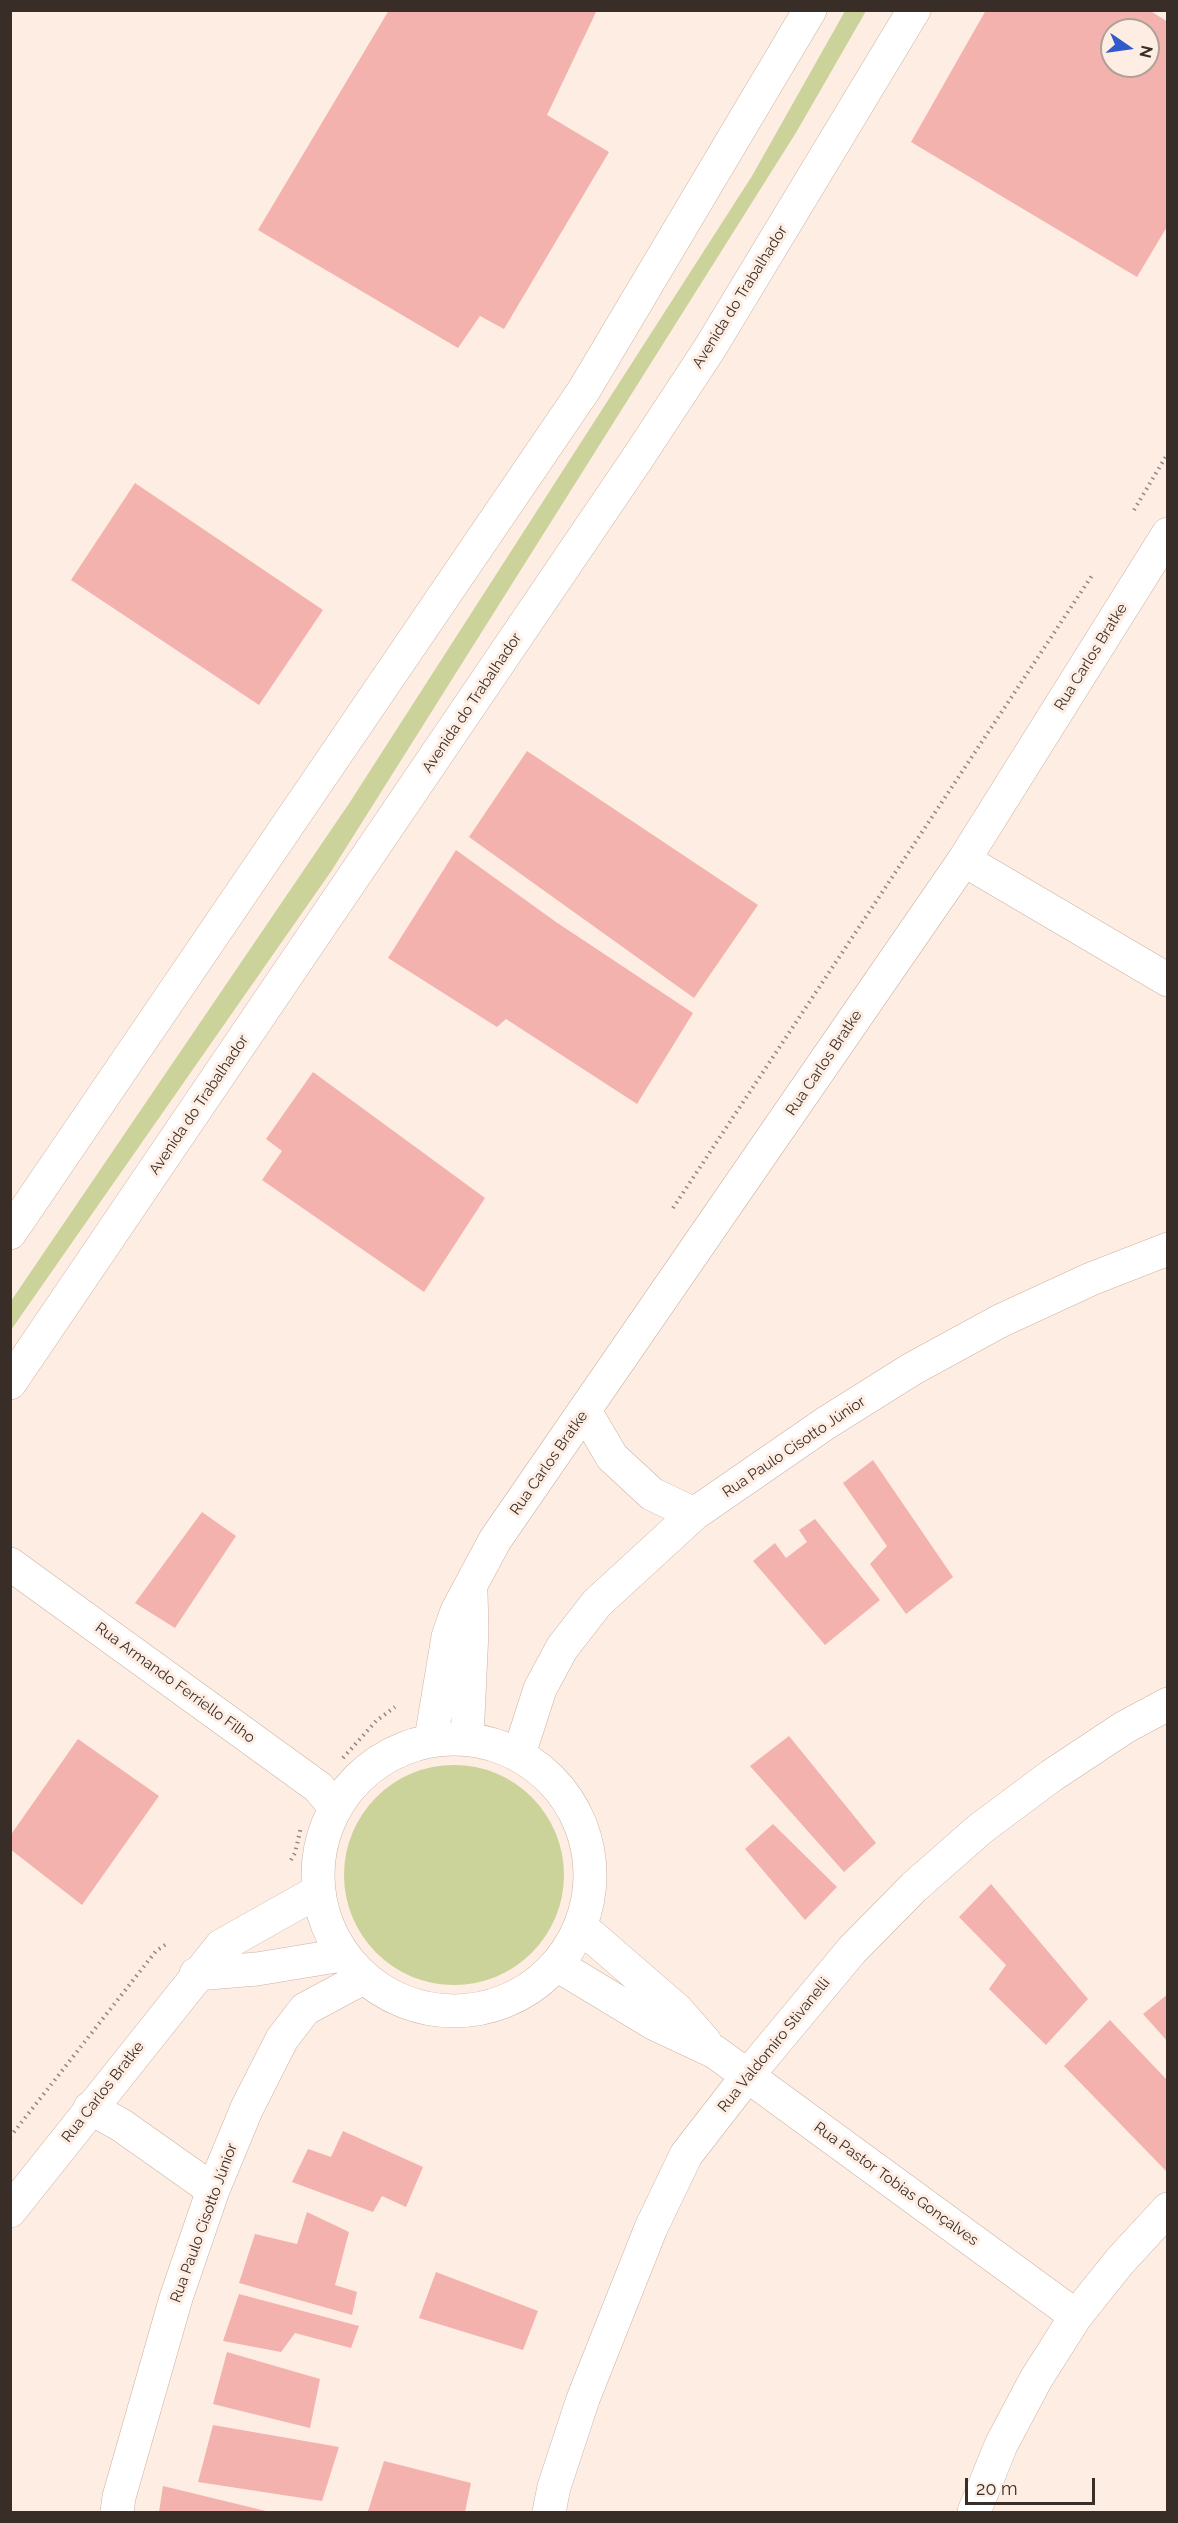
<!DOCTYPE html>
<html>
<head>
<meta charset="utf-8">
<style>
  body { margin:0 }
  #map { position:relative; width:1178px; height:2523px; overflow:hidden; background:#feede3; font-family:Raleway,sans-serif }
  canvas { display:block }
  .frame { position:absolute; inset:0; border:12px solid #382e27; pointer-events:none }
  .north { position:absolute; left:1100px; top:18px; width:60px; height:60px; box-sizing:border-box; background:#feede3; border:2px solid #afa198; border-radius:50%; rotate:103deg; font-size:16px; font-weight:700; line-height:24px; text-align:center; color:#382e27 }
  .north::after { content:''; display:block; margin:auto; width:21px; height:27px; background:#315bca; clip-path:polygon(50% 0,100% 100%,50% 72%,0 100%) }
  .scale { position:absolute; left:965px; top:2478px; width:130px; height:27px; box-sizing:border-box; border:3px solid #382e27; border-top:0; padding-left:8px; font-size:18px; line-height:21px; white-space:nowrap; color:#382e27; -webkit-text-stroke:4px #feede3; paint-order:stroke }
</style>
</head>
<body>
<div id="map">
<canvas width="1178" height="2523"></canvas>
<div class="frame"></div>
<div class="north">N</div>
<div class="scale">20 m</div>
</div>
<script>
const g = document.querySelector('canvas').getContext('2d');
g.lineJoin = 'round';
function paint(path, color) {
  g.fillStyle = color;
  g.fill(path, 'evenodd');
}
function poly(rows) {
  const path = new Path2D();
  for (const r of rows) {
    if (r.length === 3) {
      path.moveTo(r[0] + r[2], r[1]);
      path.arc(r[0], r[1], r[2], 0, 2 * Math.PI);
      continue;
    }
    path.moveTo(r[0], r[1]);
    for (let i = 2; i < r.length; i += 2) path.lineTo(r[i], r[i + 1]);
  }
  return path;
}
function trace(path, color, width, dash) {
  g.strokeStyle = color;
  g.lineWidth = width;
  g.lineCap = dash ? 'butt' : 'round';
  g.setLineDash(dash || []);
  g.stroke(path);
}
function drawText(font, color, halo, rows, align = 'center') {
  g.font = font + ' Raleway,sans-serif';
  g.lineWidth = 6;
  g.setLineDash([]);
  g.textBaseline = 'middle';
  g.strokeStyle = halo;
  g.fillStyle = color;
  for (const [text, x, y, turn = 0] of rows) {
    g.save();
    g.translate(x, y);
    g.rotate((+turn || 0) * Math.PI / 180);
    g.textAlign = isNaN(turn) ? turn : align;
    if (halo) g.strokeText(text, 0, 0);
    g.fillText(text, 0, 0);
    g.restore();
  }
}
paint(poly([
  [845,11,866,11,797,131,332,870,11,1330,11,1301,350,802,752,176],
  [454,1875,110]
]), '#cbd39b');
paint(poly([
  [389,10,597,10,547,115,609,152,504,329,480,316,458,348,258,230],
  [986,10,1149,10,1168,22,1168,225,1137,277,911,142],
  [1112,30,1148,30,1148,66,1112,66],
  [135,483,323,610,259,705,71,580],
  [527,751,758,905,694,998,469,837],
  [456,850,556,922,693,1013,637,1104,506,1019,497,1027,388,958],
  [313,1072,485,1198,424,1292,262,1180,282,1151,266,1139],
  [873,1460,953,1577,906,1614,870,1564,887,1546,843,1483],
  [202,1512,236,1536,175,1628,135,1603],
  [815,1519,880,1600,825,1645,753,1561,775,1543,786,1558,807,1542,799,1530],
  [789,1736,876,1843,844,1872,750,1766],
  [78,1739,159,1796,82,1905,10,1849,10,1836],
  [773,1824,837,1887,805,1920,745,1849],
  [991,1884,1088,1999,1046,2045,989,1989,1006,1965,959,1917],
  [1168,1994,1168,2042,1143,2014],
  [1110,2020,1168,2081,1168,2173,1064,2066],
  [343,2131,423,2167,406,2207,382,2196,373,2212,292,2182,308,2149,331,2157],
  [307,2212,349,2232,335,2285,357,2292,352,2315,239,2283,255,2234,297,2244],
  [436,2272,538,2311,523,2350,419,2318],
  [239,2294,359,2326,351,2348,295,2333,281,2352,223,2341],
  [227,2352,320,2379,310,2428,213,2404],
  [213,2425,339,2447,322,2501,198,2482],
  [384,2461,471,2483,465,2512,368,2511],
  [163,2486,270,2512,159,2512]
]), '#f3b2ad');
const minor = poly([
  [964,860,1168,980],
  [10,1233,584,390,810,10],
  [10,1383,637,459,710,348,914,10],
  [585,1411,612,1457,652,1494,694,1514],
  [10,1564,318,1787,335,1807],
  [467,1738,472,1631,471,1593],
  [454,1875,136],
  [431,1739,448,1637,457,1611,495,1540,964,860,1168,534],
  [519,1754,540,1689,562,1648,597,1603,694,1514,826,1423,912,1369,1000,1321,1091,1279,1168,1249],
  [580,1926,676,2009,705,2042],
  [557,1965,653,2023,715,2052,1076,2316],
  [196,1974,257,1969,342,1955],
  [90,2108,121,2125,213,2190],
  [10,2211,221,1946,317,1892],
  [117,2512,119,2497,176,2298,213,2190,247,2108,282,2039,305,2009,363,1978],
  [549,2512,554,2487,583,2399,651,2228,686,2155,748,2075,852,1950,914,1887,980,1829,1051,1776,1125,1727,1168,1704],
  [974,2512,1001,2445,1036,2379,1076,2316,1120,2261,1168,2209]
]);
trace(minor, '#ccb2a2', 34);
trace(poly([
  [1134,510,1168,453],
  [673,1208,1093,574],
  [343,1758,376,1721,395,1707],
  [291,1860,295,1853,301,1827],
  [10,2137,156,1951,168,1943]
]), '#94877f', 4, [1.5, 4.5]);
trace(minor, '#fff', 33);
drawText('15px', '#382e27', '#feede3', [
  ["Avenida do Trabalhador",740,297,-58],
  ["Rua Carlos Bratke",1091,657,-58],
  ["Avenida do Trabalhador",472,703,-56],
  ["Rua Carlos Bratke",824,1063,-56],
  ["Avenida do Trabalhador",199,1105,-56],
  ["Rua Paulo Cisotto Júnior",794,1447,-34],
  ["Rua Carlos Bratke",549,1463,-55],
  ["Rua Armando Ferriello Filho",175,1683,36],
  ["Rua Valdomiro Stivanelli",774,2045,-51],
  ["Rua Carlos Bratke",103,2092,-52],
  ["Rua Pastor Tobias Gonçalves",896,2184,36],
  ["Rua Paulo Cisotto Júnior",204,2223,-70]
]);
</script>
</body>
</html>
